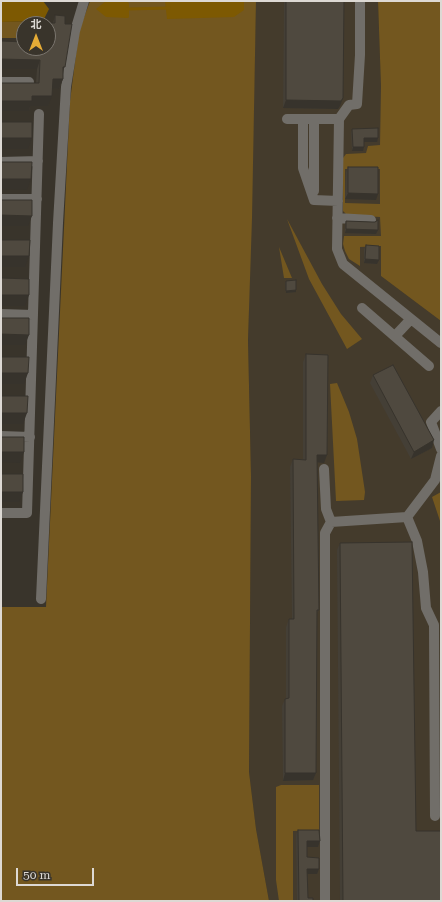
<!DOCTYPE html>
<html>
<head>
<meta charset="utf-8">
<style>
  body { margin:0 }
  #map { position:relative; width:442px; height:902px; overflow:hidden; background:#39342b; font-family:"Roboto Serif","Noto Sans SC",serif }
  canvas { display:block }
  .frame { position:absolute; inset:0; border:2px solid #ddd9d4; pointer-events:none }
  .north { position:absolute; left:16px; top:16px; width:40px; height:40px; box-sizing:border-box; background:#39342b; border:1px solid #7b766f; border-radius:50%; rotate:0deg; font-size:11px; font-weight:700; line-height:16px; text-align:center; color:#ddd9d4 }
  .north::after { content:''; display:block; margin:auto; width:14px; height:18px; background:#e6ac36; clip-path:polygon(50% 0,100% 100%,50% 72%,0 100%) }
  .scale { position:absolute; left:16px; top:868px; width:78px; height:18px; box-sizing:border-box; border:2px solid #ddd9d4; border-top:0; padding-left:5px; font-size:12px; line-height:14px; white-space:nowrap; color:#ddd9d4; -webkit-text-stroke:3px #39342b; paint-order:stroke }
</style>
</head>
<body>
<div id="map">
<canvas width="442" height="902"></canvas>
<div class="frame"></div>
<div class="north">北</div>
<div class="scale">50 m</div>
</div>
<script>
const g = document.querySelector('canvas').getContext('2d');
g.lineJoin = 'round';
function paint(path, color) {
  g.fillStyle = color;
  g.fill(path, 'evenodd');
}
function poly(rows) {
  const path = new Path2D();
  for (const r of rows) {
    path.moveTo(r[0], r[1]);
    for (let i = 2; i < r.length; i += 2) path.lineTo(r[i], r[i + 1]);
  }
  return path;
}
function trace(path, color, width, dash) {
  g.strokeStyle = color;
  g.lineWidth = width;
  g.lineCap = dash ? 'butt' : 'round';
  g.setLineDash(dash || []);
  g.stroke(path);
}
paint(poly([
  [256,1,378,1,381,87,381,276,441,321,441,901,269,901,256,829,249,772,251,476,248,340]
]), '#443b2c');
paint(poly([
  [90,1,256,1,252,218,248,340,251,476,249,772,256,829,269,901,1,901,1,607,46,607,70,101,79,31],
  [378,1,441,1,441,321,381,276,381,246,360,247,360,266,349,259,345,251,343,244,344,236,381,236,380,217,347,215,343,211,343,158,346,154,366,153,368,146,380,145,381,87],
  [345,169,380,169,380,204,345,203],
  [43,21,43,24,24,24,24,38,1,38,1,22],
  [287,219,322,284,341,314,362,339,347,349,309,279],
  [279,247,292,278,284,278],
  [337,383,349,412,357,439,365,492,364,500,336,501,330,384],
  [441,492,441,524,432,497],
  [281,785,319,785,319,830,293,831,293,901,279,901,276,880,276,787]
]), '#73571f');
paint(poly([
  [1,1,43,1,49,9,43,21,1,22],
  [106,1,127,1,128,2,129,4,129,17,128,18,106,17,96,9],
  [165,1,244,1,244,10,234,17,167,19]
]), '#7d5902');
trace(poly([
  [127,9,169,8]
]), '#7d5902', 3);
trace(poly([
  [360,1,360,55,357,104,349,105,339,119,337,249,343,264,441,343],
  [1,82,29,82],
  [287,119,339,119],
  [303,119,303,168,314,200,338,201],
  [314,119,314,191],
  [1,162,38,161],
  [1,199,37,199],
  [337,218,371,220],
  [362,308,429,366],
  [1,314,33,315],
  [395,336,411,319],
  [441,411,431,422,441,449],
  [1,436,30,437],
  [324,469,326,509,331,522,325,533,325,901],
  [1,513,27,513,39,114],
  [407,517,435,480,441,456],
  [331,522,407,517,417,541,423,572,426,608,434,625,435,816],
  [41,599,58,223,66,87,75,31,84,1]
]), '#716e69', 10);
paint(poly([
  [284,1,344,1,340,106,338,109,283,108],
  [55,15,63,71,63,79,59,89,52,88,48,106,30,106,29,111,1,111,1,83,36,83,37,69,1,69,1,41,48,48,48,30,51,23,53,23],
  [352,129,378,138,377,142,364,142,364,147,363,151,352,151,351,133],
  [348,167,376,200,345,199,346,172],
  [346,221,372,222,375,222,376,234,345,233,345,225],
  [366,245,377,264,364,263,364,249],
  [286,281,296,290,296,292,286,293,285,283],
  [306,354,324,463,317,462,319,610,317,613,316,773,313,780,283,781,282,706,285,699,286,698,286,627,289,619,292,619,290,467,293,459,303,459,303,362],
  [373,375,432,448,411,459,370,383],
  [340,543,416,831,441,901,340,901,337,550],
  [298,830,320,841,318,847,307,847,307,857,319,869,317,874,307,874,308,898,313,901,297,901,296,835]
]), '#443f36');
paint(poly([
  [1,59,40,60,37,69,1,69],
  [53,79,63,79,59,89,49,88],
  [32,96,52,96,48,106,30,106,29,111,1,111,1,101],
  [343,98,340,106,338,109,283,108,286,100],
  [1,138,32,138,28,149,1,149],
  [364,138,378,138,377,142,363,142],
  [353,147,364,147,363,151,352,151],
  [1,179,31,179,27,190,1,189],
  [348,193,378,194,376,200,345,199],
  [1,215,32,216,28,226,1,226],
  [346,229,378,230,376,234,345,233],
  [1,256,29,256,25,267,1,267],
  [365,259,379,260,377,264,364,263],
  [296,290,296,292,286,293,286,291],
  [1,295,29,295,25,306,1,306],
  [1,334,29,335,25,345,1,345],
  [1,373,28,373,24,384,1,384],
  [1,413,27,413,23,424,1,424],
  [434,440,432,448,411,459,414,452],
  [1,452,24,452,20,463,1,462],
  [317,455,327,455,324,463,315,462],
  [1,492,23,492,19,502,1,502],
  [285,773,316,773,313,780,283,781],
  [307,841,320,841,318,847,305,847],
  [307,869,319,869,317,874,305,874]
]), '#37332c');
const building = poly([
  [286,1,344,1,343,98,341,101,286,100,286,1],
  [55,15,65,16,65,24,72,24,65,67,63,67,63,79,53,79,52,96,32,96,32,101,1,101,1,83,39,83,40,60,1,59,1,41,24,42,24,48,48,48,48,42,49,42,51,23,55,23,55,15],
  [1,122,32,122,32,138,1,138,1,122],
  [378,128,378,138,364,138,364,147,353,147,352,129,378,128],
  [1,162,32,162,31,179,1,179,1,162],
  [348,167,378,167,378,194,348,193,348,167],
  [1,200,32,200,32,216,1,215,1,200],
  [378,220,378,230,346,229,346,221,372,222,375,222,378,220],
  [1,240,30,240,29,256,1,256,1,240],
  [366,245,379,246,379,260,365,259,366,245],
  [1,278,29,279,29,295,1,295,1,278],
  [296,280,296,290,286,291,286,281,296,280],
  [1,318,29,318,29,335,1,334,1,318],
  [306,354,328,355,327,455,317,455,319,610,317,610,316,773,285,773,285,699,289,698,289,619,294,619,293,459,306,460,306,354],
  [1,357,29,357,28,373,1,373,1,357],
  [393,365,434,440,414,452,373,375,393,365],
  [1,396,28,396,27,413,1,413,1,396],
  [1,437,24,437,24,452,1,452,1,437],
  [1,474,23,474,23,492,1,492,1,474],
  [412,542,416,831,441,831,441,901,343,901,340,543,412,542],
  [298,830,319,830,320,841,307,841,307,857,319,858,319,869,307,869,308,898,313,898,313,901,299,901,298,830]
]);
paint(building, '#4f493f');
trace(building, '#37332c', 1);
</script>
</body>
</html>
